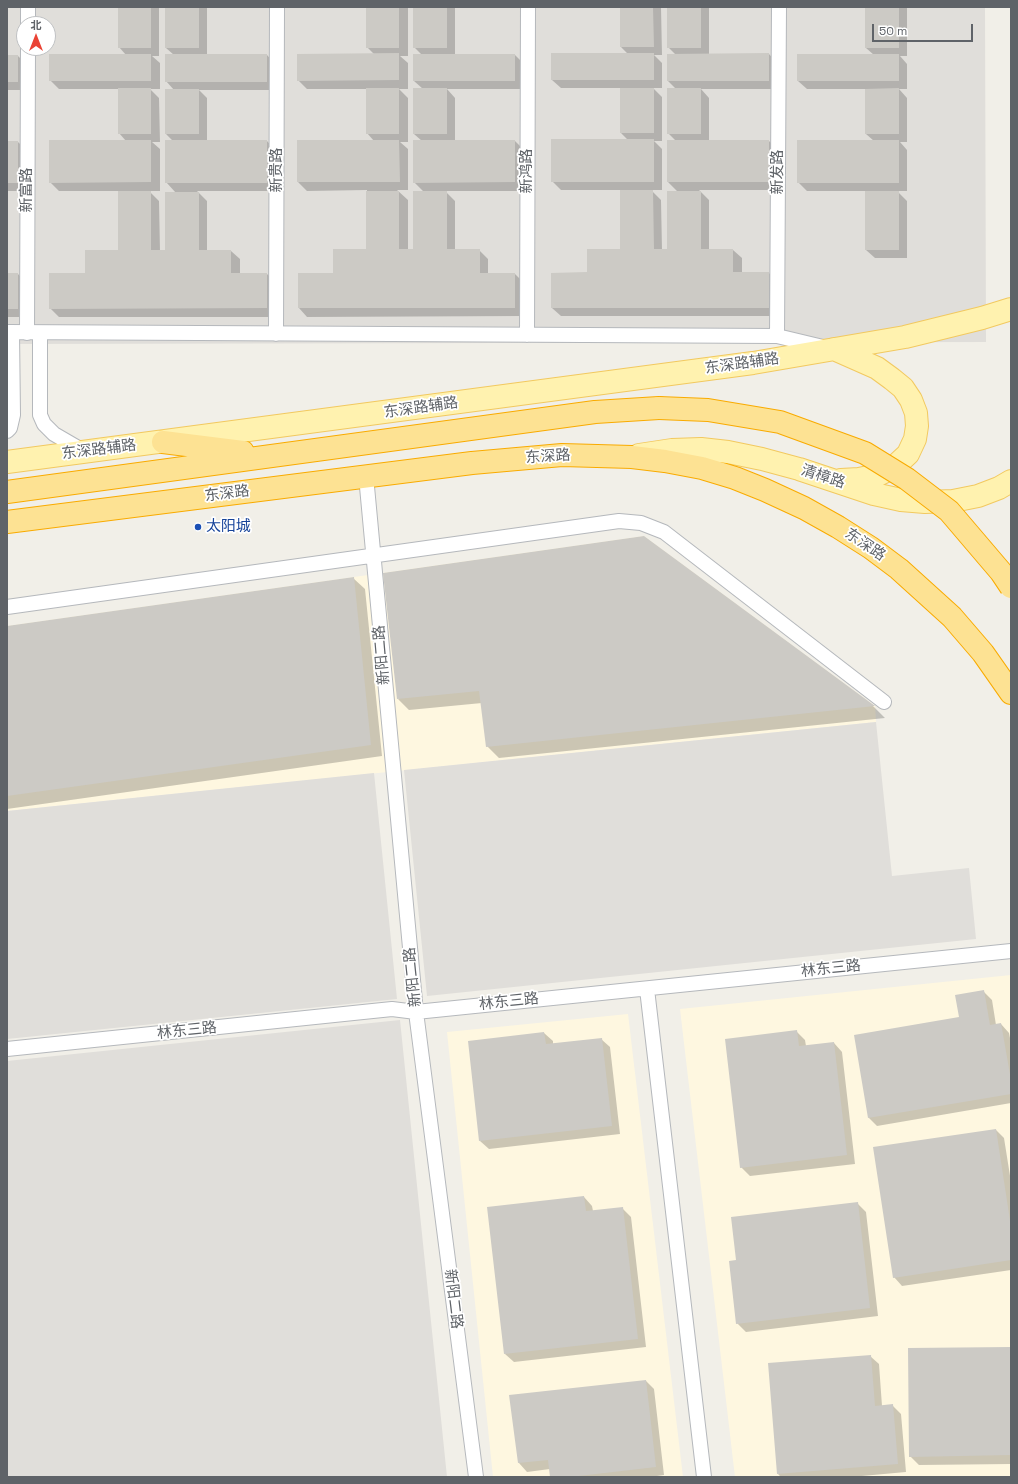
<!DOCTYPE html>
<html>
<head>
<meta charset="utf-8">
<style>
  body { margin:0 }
  #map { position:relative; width:1018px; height:1484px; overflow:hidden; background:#f1efe8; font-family:"Space Grotesk","Noto Sans SC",sans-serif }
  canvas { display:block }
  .frame { position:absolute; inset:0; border:8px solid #5f6368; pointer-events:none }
  .north { position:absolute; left:16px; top:16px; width:40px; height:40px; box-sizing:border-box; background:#fff; border:1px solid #bfc1c3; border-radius:50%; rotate:0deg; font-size:11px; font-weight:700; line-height:16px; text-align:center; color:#5f6368 }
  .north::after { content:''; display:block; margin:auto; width:14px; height:18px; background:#ea4335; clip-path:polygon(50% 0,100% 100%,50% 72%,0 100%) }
  .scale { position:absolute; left:872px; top:24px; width:101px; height:18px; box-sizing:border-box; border:2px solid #5f6368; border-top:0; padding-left:5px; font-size:12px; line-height:14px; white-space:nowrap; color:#5f6368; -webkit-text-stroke:3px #fff; paint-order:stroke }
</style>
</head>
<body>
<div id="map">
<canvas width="1018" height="1484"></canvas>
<div class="frame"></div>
<div class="north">北</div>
<div class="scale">50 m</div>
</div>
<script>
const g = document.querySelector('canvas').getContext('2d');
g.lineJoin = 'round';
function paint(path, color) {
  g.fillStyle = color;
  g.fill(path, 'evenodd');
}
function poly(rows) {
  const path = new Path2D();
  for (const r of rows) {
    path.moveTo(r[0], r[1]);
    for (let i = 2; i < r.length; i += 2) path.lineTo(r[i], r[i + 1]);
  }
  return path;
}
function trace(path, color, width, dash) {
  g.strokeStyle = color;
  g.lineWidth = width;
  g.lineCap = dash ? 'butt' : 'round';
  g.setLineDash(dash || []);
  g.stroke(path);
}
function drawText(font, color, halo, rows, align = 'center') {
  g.font = font + ' "Space Grotesk","Noto Sans SC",sans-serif';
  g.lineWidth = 3.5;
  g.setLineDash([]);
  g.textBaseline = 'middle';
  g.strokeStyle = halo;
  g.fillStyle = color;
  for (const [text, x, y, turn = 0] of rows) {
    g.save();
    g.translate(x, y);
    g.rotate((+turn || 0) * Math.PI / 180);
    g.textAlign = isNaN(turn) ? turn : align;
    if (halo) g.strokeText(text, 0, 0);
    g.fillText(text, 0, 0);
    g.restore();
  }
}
paint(poly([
  [644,536,875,706,876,722,7,811,7,626],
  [1011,975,1011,1477,735,1477,680,1009],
  [628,1014,683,1477,493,1477,447,1032]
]), '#fef7e0');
paint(poly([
  [7,7,985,7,986,342,7,344],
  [24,24,48,24,48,48,24,48],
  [876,722,892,876,969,868,976,939,427,996,404,770],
  [374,773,397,999,7,1039,7,811],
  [400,1020,447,1477,7,1477,7,1061]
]), '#e0deda');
paint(poly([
  [119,7,159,7,159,56,152,56,160,63,160,89,150,89,159,98,160,142,152,142,160,149,160,191,149,191,159,201,160,251,166,251,176,193,166,182,173,141,166,134,174,90,166,81,174,55,166,48,166,7,207,7,207,55,267,55,275,64,275,90,199,90,207,98,207,141,267,141,275,150,275,191,197,191,207,201,207,251,231,251,240,259,240,274,267,274,275,282,275,317,59,317,50,308,86,274,119,251,119,191,59,191,50,182,126,141,119,133,119,89,59,89,50,80,126,55,119,47],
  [367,7,408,7,408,56,400,56,408,63,408,89,399,89,408,98,408,142,400,142,408,149,408,190,397,190,408,200,408,250,414,250,424,192,414,182,422,141,414,134,423,89,414,81,422,55,414,47,414,7,455,7,455,55,515,55,523,63,523,89,447,89,455,98,455,141,515,141,523,149,524,191,445,191,455,201,455,250,479,250,488,259,488,274,515,274,523,282,523,316,307,317,299,308,299,274,334,274,367,250,367,190,307,191,298,182,374,141,367,133,367,89,307,89,298,80,374,54,367,47],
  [621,7,661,7,662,55,654,55,662,63,662,88,653,88,662,97,662,141,654,141,662,149,662,190,651,190,661,200,662,250,668,250,678,192,668,182,676,141,668,133,676,89,668,81,676,55,668,47,668,7,709,7,709,55,769,54,777,63,777,89,701,89,709,98,709,141,769,141,777,149,777,190,699,190,709,200,709,250,733,250,742,258,742,273,769,273,777,282,777,316,561,316,552,308,588,273,621,250,621,190,561,190,553,182,628,140,621,133,621,88,561,88,552,80,628,54,621,47],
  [866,7,907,7,907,56,900,56,907,64,907,89,899,89,907,98,907,142,900,142,907,150,907,191,897,191,907,201,907,258,875,258,866,250,866,191,807,191,798,182,874,141,866,134,866,89,807,89,798,81,874,55,866,48],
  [7,56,18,56,26,64,26,90,7,90],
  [7,142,18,142,26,150,26,191,7,191],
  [7,274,18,274,26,283,26,317,7,317],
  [643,537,874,707,885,718,499,758,487,746,482,703,409,710,398,699],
  [353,578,365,589,382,756,7,809,7,627],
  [983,991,992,1000,996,1025,1001,1024,1009,1033,1011,1043,1011,1103,877,1126,869,1118,855,1036,960,1018],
  [796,1031,805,1040,806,1046,834,1043,842,1052,855,1164,750,1176,741,1167],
  [544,1033,553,1041,553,1044,601,1039,610,1047,620,1134,489,1149,480,1141],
  [996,1130,1004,1138,1011,1182,1011,1270,902,1286,894,1277],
  [584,1197,592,1206,593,1211,622,1208,631,1217,646,1347,514,1362,505,1354],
  [857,1203,866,1212,878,1316,746,1332,737,1323,738,1261],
  [1011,1348,1011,1464,919,1465,910,1456],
  [870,1356,879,1364,882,1406,892,1405,901,1414,906,1472,851,1477,781,1477,778,1474],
  [646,1381,654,1389,664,1475,650,1477,551,1477,550,1469,527,1472,519,1463,511,1396]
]), '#0003');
paint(poly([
  [118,7,151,7,151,48,118,48],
  [165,7,199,7,199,48,165,48],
  [366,7,399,7,399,48,366,48],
  [413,7,447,7,447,48,413,48],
  [620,7,653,7,654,47,620,47],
  [667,7,701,7,701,48,667,48],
  [865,7,899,7,899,48,865,48],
  [399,53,399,80,297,81,297,54],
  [551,53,654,53,654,80,551,80],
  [769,53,769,81,667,81,667,54],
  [49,54,151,54,151,81,49,81],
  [165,54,267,54,267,82,165,82],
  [413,54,515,54,515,81,413,81],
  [797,54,899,54,899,81,797,81],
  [7,55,18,55,18,82,7,82],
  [118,88,151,88,151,134,118,134],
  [366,88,399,88,399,134,366,134],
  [413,88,447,88,447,134,413,134],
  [620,88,654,88,654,133,620,133],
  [667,88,701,88,701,134,667,134],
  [899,88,899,134,865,134,865,89],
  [165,89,199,89,199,134,165,134],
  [551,139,654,139,654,182,551,182],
  [49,140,151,140,151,182,49,183],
  [165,140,267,140,267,183,165,183],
  [297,140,399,140,400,182,297,182],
  [413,140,515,140,515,182,413,183],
  [667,140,769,140,769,182,667,182],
  [797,140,899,140,899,183,797,183],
  [7,141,18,141,18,183,7,183],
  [620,190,653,190,654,249,667,249,667,191,701,191,701,249,733,249,733,272,769,272,769,308,551,308,551,273,587,272,587,249,620,249],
  [118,191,151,191,151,250,165,250,165,192,199,192,199,250,231,250,231,273,267,273,267,308,49,309,49,273,85,273,85,250,118,250],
  [366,191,399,191,399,249,413,249,413,191,447,191,447,249,480,249,480,273,515,273,515,308,298,308,298,273,333,273,333,249,366,249],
  [865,191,899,191,899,250,865,250],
  [7,273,18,273,18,309,7,309],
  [644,536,875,706,486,747,479,691,397,699,383,573],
  [354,577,371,745,7,796,7,626],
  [984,990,990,1025,1001,1023,1011,1080,1011,1094,868,1118,854,1035,959,1017,955,995],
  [797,1030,799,1046,834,1042,847,1155,740,1168,725,1039],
  [544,1032,546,1044,602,1038,612,1126,479,1141,468,1041],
  [996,1129,1011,1227,1011,1260,893,1278,873,1147],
  [584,1196,586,1211,623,1207,638,1339,504,1354,487,1207],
  [858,1202,870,1308,736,1324,729,1261,736,1260,731,1217],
  [1011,1347,1011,1455,909,1457,908,1348],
  [871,1355,875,1406,893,1404,898,1464,777,1474,768,1363],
  [646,1380,656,1467,570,1477,550,1477,548,1460,518,1463,509,1395]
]), '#cccac5');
const street = poly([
  [28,24,28,7],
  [7,332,777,336,823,347],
  [27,333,28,48],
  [40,333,40,415,44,424,54,434,85,452],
  [276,334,277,7],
  [527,335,528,7],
  [777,336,779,7],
  [7,431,10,428,13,415,12,332],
  [366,476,416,1012,476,1477],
  [7,607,619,521,641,523,664,532,884,702],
  [647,989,704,1477],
  [7,1049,392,1009,416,1012,1011,951]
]);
const primary = poly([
  [834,349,877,368,892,379,903,388,911,400,916,413,917,426,915,439,908,454,894,467,878,475,859,479,841,480],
  [639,455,672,450,701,449,728,452,762,459,799,469,874,494,901,500,925,502,953,501,978,496,999,488,1011,481],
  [7,462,753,363,905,337,982,318,1011,309]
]);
const highway = poly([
  [163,442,243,452],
  [7,492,595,412,659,408],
  [7,522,472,463,562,455,632,457,665,461,702,468,735,478,765,490,804,508,838,527,871,548,899,569,952,617,983,653,1011,693]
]);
trace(street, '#b5b8bc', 16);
trace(primary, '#f2c960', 24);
trace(highway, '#f9ab00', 24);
trace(street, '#fff', 14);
trace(primary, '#fff2af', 22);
trace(highway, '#fde293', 22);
const highwayBridge = poly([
  [659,408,708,410,780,422,865,453,907,479,949,511,1001,572,1011,587]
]);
trace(highwayBridge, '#f9ab00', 24, []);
trace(highwayBridge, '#fde293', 22);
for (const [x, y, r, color] of [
  [198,527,4,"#1a4fb4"]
]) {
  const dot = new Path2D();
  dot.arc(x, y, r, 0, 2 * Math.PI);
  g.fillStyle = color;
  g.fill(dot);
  trace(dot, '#fff', 1.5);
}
drawText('15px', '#5f6368', '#fff', [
  ["新贵路",277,170,-90],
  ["新鸿路",527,171,-90],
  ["新发路",778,172,-90],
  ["新富路",27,190,-90],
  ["东深路辅路",742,364,-8],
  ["东深路辅路",421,408,-8],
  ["东深路辅路",99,450,-7],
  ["东深路",548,457,-4],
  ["清樟路",823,477,18],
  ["东深路",227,494,-7],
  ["东深路",865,545,34],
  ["新阳二路",382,655,-95],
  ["林东三路",831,969,-6],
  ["新阳二路",413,977,-96],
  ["林东三路",509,1002,-6],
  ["林东三路",187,1031,-6],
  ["新阳二路",453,1299,83]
]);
drawText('15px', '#164399', '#fff', [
  ["太阳城",206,527]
], 'left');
</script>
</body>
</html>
